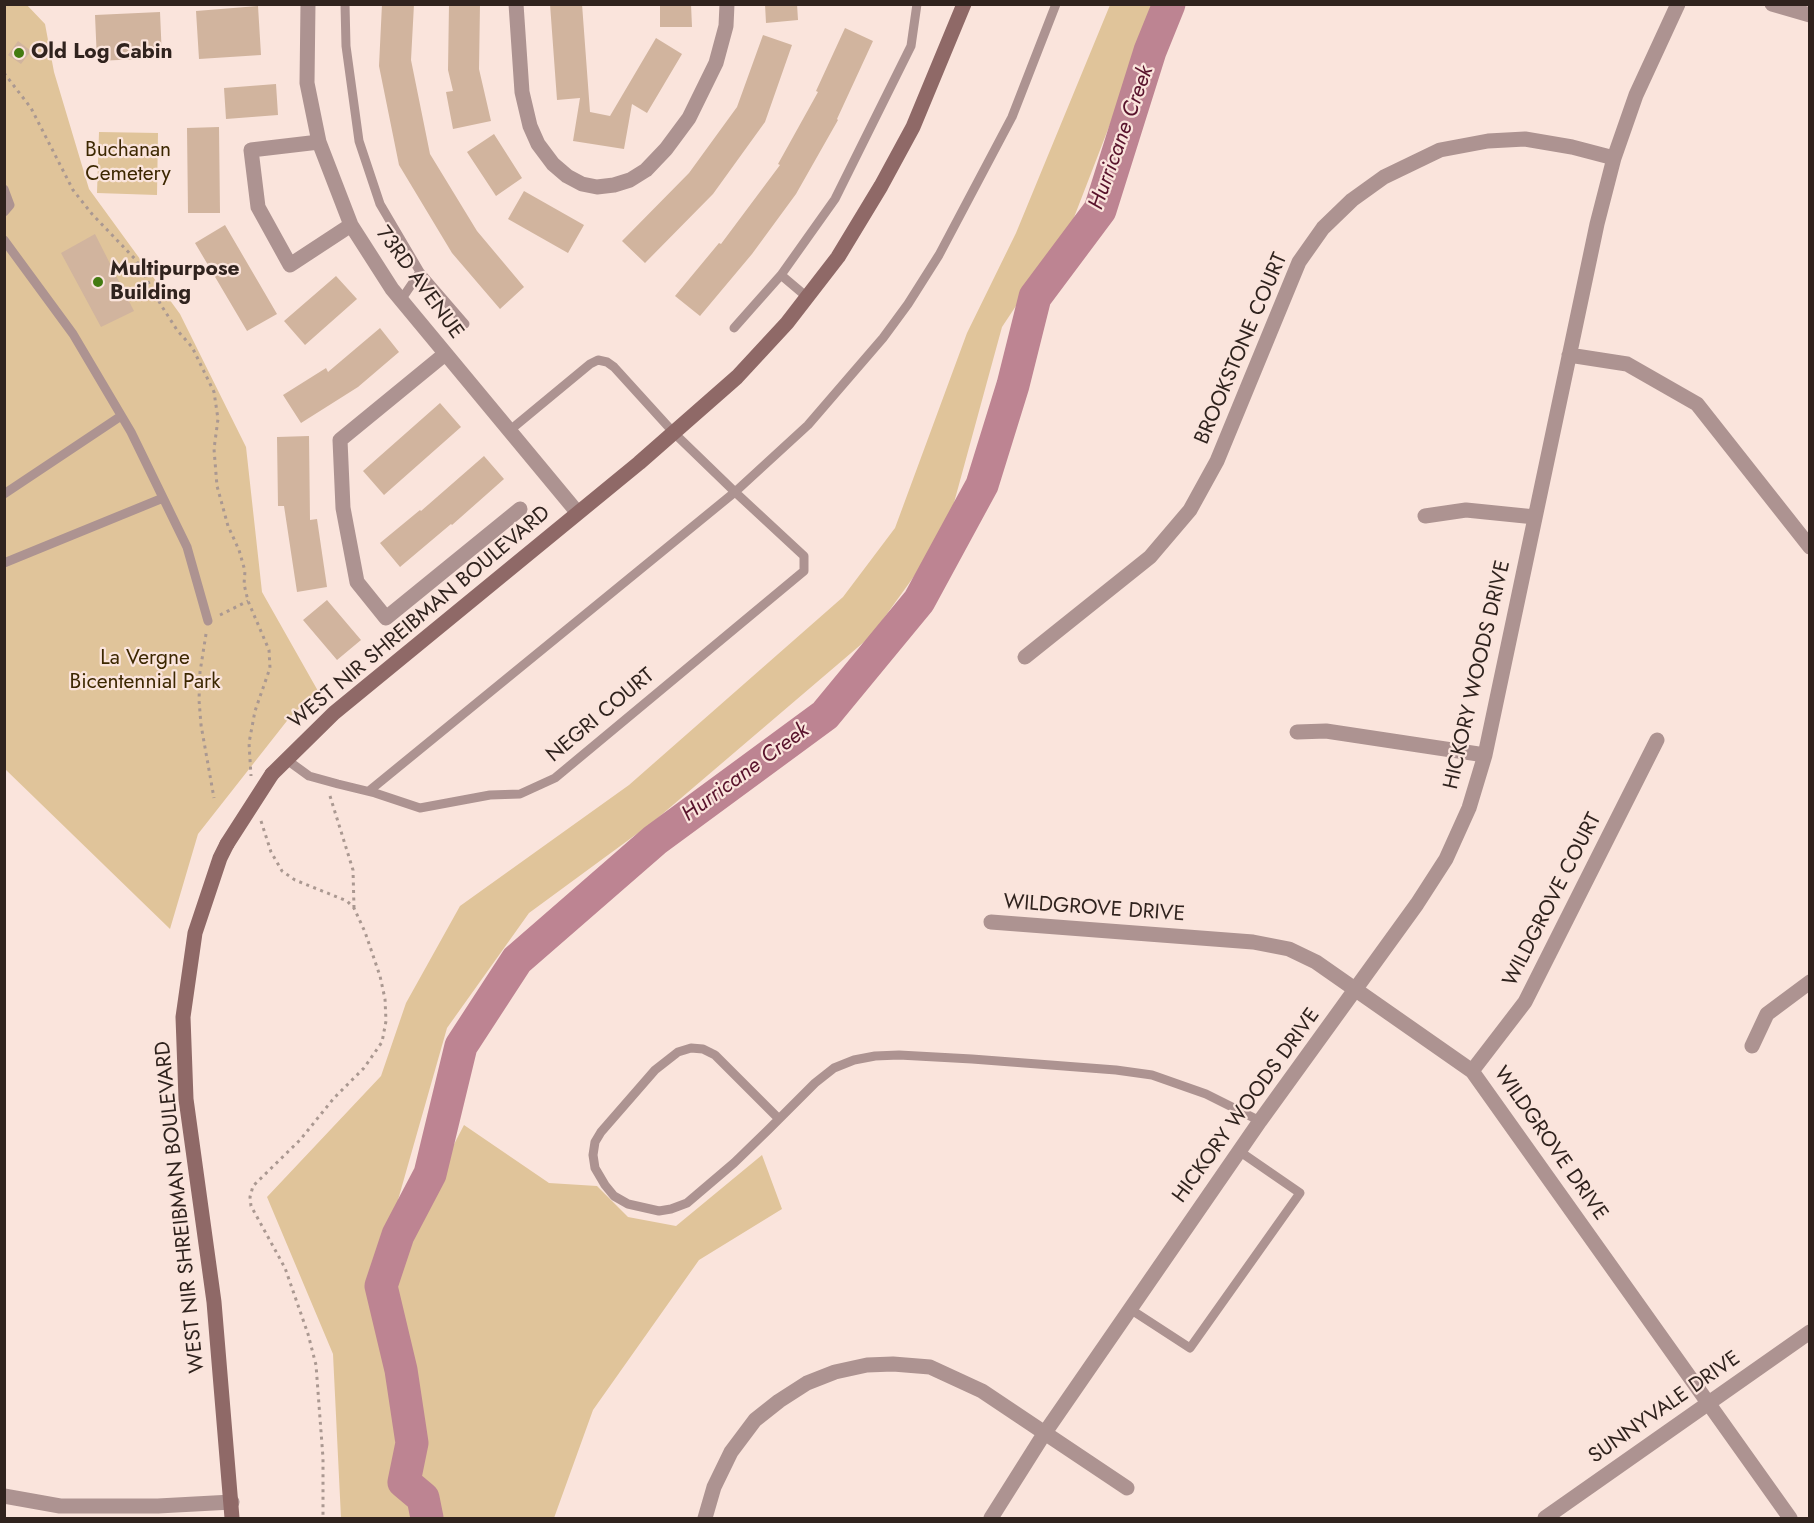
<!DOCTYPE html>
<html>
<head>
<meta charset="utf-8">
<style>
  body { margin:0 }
  #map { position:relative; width:1814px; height:1523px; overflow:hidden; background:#fae4dc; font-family:Jost,sans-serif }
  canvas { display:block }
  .frame { position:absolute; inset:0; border:6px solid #30231e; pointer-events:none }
</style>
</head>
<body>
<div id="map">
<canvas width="1814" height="1523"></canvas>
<div class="frame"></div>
</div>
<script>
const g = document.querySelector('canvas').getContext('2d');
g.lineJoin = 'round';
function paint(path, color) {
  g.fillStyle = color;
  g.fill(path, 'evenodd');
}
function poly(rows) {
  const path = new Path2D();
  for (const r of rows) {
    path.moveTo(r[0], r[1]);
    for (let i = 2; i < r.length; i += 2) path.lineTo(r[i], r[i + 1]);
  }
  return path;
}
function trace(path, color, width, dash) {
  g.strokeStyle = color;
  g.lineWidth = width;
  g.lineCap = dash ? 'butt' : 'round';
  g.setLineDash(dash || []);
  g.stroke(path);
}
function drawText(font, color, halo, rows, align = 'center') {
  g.font = font + ' Jost,sans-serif';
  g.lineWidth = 4.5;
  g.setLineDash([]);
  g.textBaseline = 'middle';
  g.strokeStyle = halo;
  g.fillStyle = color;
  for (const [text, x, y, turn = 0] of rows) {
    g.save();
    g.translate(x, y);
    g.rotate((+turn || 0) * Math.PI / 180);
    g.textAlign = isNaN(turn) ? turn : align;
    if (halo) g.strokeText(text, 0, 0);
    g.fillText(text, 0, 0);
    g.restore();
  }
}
paint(poly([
  [26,4,45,24,54,72,89,189,180,314,246,447,262,592,318,691,290,717,198,834,170,929,5,769,4,5],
  [1110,5,1156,5,1073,220,1002,327,946,532,871,636,653,822,529,913,447,1028,398,1200,424,1202,464,1125,549,1183,597,1186,628,1217,676,1226,762,1155,782,1209,699,1260,593,1410,554,1518,341,1518,333,1354,267,1197,381,1076,406,1003,460,906,629,785,843,597,895,528,967,333,1016,233],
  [99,132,158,133,157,195,97,193]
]), '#e0c49a');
trace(poly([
  [427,1518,423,1498,404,1482,412,1443,401,1370,381,1286,398,1235,430,1174,461,1046,517,960,655,840,825,715,919,601,982,485,1013,385,1035,297,1100,210,1150,51,1169,4]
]), '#bd8492', 33);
paint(poly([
  [382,4,414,4,411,60,430,154,477,231,524,287,500,309,452,253,399,165,379,66],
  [449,4,480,4,479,69,491,121,453,129,446,92,453,91,448,70],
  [550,4,582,4,590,112,610,116,656,38,682,54,647,113,632,104,624,149,573,141,580,98,557,100],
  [660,4,691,4,692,27,660,27],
  [765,4,797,4,798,20,766,23],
  [258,6,261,55,199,59,196,11],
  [160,12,162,58,97,61,95,15],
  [845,28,873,41,837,119,838,120,796,194,752,254,700,316,675,296,719,243,721,244,780,165,778,164,818,92,816,91],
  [763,35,792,45,765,122,713,194,645,263,622,241,689,173,737,107],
  [18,41,31,51,21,64,8,55],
  [276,84,278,115,226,119,224,88],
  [219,127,220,213,188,213,187,128],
  [494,134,522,178,496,196,467,152],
  [524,191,584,225,568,253,508,219],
  [225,225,277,314,247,331,195,243],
  [95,234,134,311,101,327,61,253],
  [336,276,357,299,305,345,284,321],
  [380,328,399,352,358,387,301,423,283,395,326,368,328,372],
  [440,403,461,427,384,495,363,471],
  [309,436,310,520,317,519,327,587,297,592,284,506,278,506,277,437],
  [484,456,504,479,452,525,451,524,400,567,380,543,420,510,421,511],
  [327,600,361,640,337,660,303,620]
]), '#d1b49e');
trace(poly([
  [4,73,31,108,73,190,92,214,136,260,161,305,177,330,192,347,214,392,218,419,214,449,217,486,228,526,239,550,245,571,244,584,248,601,269,650,270,668,255,711,249,743,251,776],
  [220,615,248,601],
  [206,634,200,672,199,700,201,725,214,798],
  [330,796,353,870,354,908],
  [261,821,271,852,282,871,295,880,347,901,354,908,365,932,380,976,385,999,386,1021,382,1042,364,1068,334,1098,300,1140,253,1186,250,1197,251,1206,285,1268,308,1334,316,1365,323,1458,323,1518]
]), '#aa9891', 3, [3, 4.5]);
trace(poly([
  [345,4,346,46,359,141,380,204,420,272,401,300],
  [4,189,10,205,4,212],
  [4,240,73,334,131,432,187,547,208,621],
  [420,272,465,324],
  [807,297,781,275,835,199,911,46,917,4],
  [734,328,781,275],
  [509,431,590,364,598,360,607,362,614,367,674,433,735,492,808,425,883,338,908,304,939,255,1012,117,1056,4],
  [4,494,121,416],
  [4,563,163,498],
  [287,760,309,776,338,784,375,793,420,808,490,795,520,794,555,778,804,571,804,556,735,492,369,791],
  [779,1119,715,1055,703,1049,691,1048,678,1052,655,1070,601,1132,595,1142,593,1155,595,1168,605,1185,614,1196,628,1204,659,1211,671,1209,687,1203,734,1163,768,1130,815,1083,834,1068,854,1060,875,1056,899,1055,972,1059,1116,1070,1152,1075,1206,1094,1260,1121],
  [1130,1309,1190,1348,1300,1193,1239,1151]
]), '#ad9391', 9);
trace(poly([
  [308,4,307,83,319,142,351,225,392,289,577,512],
  [516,4,522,92,530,126,538,144,553,164,567,176,582,184,597,187,614,185,630,180,646,170,666,149,689,118,716,63,726,26,727,4],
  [1772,4,1810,15],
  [319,142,251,150,258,207,290,265,351,225],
  [445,354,340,440,343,508,357,582,386,618,520,509],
  [1569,355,1627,364,1697,404,1810,547],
  [1425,516,1466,510,1535,517],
  [1025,657,1150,557,1190,510,1217,461,1299,262,1323,228,1352,200,1384,177,1440,150,1488,141,1525,139,1572,147,1614,158],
  [1297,732,1326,731,1485,755],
  [991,922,1253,942,1289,949,1316,962,1472,1071,1790,1518],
  [1752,1046,1767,1014,1810,982],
  [1472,1071,1525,1002,1657,740],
  [4,1496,60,1506,158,1506,232,1502],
  [705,1518,714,1487,731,1452,755,1420,779,1401,807,1383,835,1372,867,1365,893,1364,930,1367,982,1391,1127,1488],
  [991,1518,1044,1434,1260,1121,1417,904,1446,859,1469,808,1485,755,1597,224,1614,158,1636,95,1678,4],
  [1545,1518,1810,1332]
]), '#ad9391', 15);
trace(poly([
  [272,774,334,713,639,463,737,377,787,323,838,257,881,186,913,127,964,4],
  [227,844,220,858,195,933,183,1017,186,1099,214,1302,232,1518]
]), '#8f6967', 15);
trace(poly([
  [227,844,272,774]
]), '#8f6967', 15);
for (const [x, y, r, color] of [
  [19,53,6,"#437b11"],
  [98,282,6,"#437b11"]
]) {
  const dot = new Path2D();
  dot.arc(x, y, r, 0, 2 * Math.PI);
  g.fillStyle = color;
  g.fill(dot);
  trace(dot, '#fae4dc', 2);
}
drawText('bold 21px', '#30231e', '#fae4dc', [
  ["Old Log Cabin",31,53],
  ["Multipurpose",110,270],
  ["Building",110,294]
], 'left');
drawText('21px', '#3c2700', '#fae4dc', [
  ["Buchanan",128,151],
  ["Cemetery",128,175],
  ["La Vergne",145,659],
  ["Bicentennial Park",145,683]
]);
drawText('21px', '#30231e', '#fae4dc', [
  ["73RD AVENUE",419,283,54],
  ["BROOKSTONE COURT",1242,349,-67],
  ["WEST NIR SHREIBMAN BOULEVARD",420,618,-40],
  ["HICKORY WOODS DRIVE",1478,675,-77],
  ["NEGRI COURT",601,716,-40],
  ["WILDGROVE COURT",1553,900,-63],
  ["WILDGROVE DRIVE",1094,909,4],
  ["HICKORY WOODS DRIVE",1247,1106,-54],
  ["WILDGROVE DRIVE",1550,1144,55],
  ["WEST NIR SHREIBMAN BOULEVARD",181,1207,-96],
  ["SUNNYVALE DRIVE",1665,1408,-35]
]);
drawText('italic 22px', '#58122b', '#fae4dc', [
  ["Hurricane Creek",1122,138,-70],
  ["Hurricane Creek",746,773,-36]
]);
</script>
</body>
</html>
